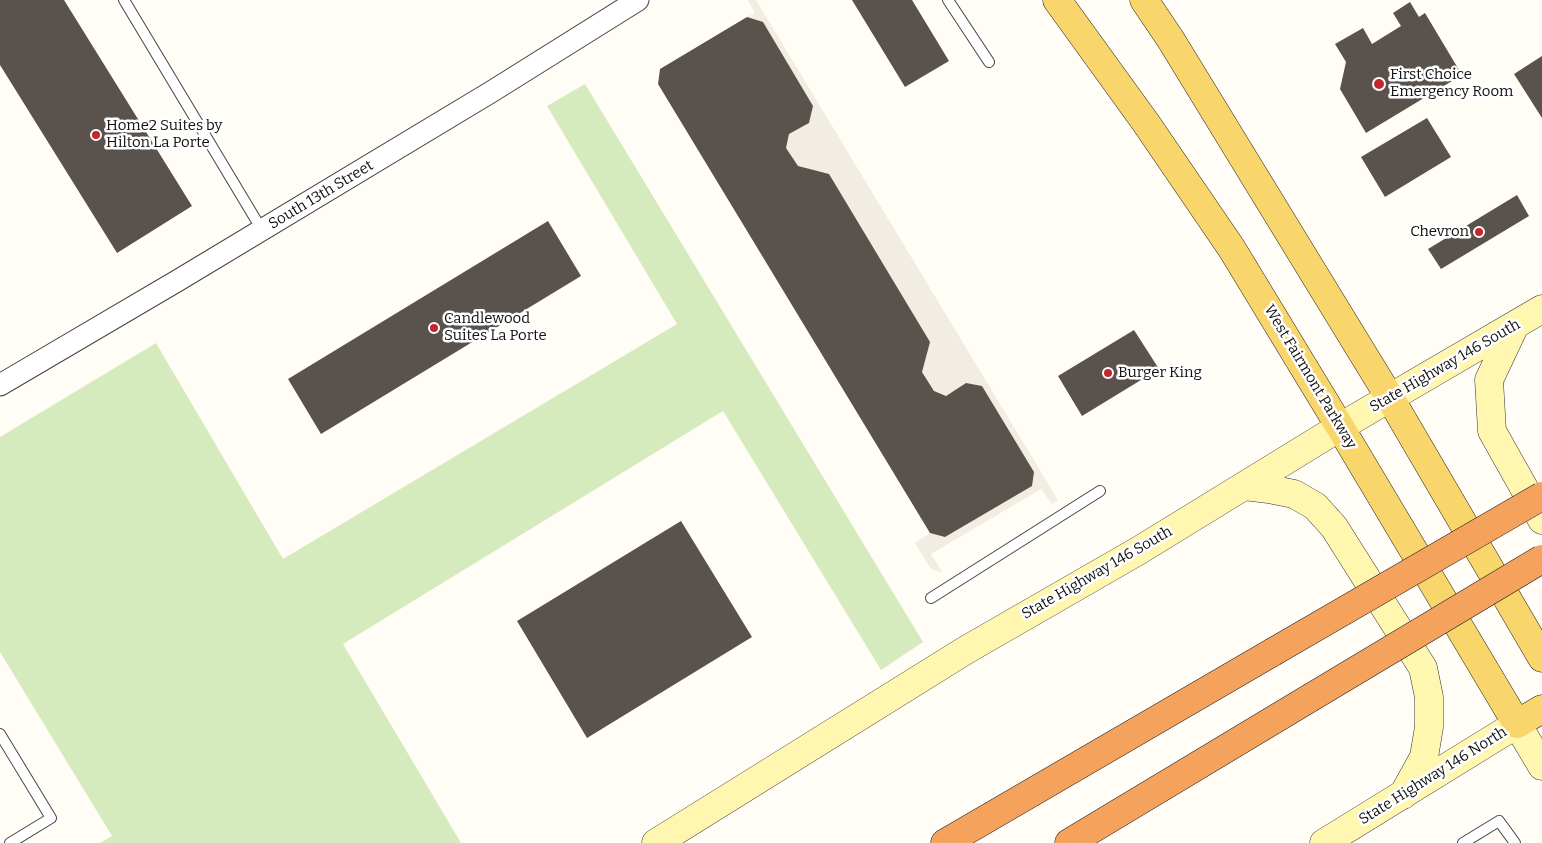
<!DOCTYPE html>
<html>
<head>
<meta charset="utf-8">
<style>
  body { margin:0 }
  canvas { display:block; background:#fffdf5 }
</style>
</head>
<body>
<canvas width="1542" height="843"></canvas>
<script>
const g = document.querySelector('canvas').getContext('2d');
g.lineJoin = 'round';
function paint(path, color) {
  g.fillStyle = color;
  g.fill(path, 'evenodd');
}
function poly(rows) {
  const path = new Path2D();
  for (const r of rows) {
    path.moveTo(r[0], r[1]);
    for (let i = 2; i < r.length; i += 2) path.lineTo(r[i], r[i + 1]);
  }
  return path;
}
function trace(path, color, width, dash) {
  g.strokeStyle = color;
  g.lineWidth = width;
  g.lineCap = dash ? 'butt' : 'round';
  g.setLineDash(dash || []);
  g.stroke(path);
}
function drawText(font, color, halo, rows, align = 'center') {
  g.font = font + ' Bitter,serif';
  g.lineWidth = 5;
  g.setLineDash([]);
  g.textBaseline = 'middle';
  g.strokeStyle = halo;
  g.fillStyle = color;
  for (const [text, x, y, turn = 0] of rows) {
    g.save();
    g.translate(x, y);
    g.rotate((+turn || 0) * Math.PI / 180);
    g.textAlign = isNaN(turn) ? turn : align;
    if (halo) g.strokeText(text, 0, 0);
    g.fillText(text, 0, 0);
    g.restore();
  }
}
paint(poly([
  [585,84,923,642,881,670,723,411,343,644,461,843,100,843,112,836,0,652,0,437,156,343,283,559,677,324,547,106]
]), '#d5ebbd');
paint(poly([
  [748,0,756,0,1058,500,1052,504,1041,489,931,554,943,573,931,569,915,543,930,533,945,537,1031,486,1034,472,982,386,966,383,946,396,934,391,786,148,789,134,809,123,813,106,747,17,755,13]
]), '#f1ede2');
paint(poly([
  [0,0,64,0,192,206,117,253,0,65],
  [852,0,912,0,949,61,905,87],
  [1410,2,1419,17,1425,13,1462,75,1366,133,1340,89,1346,62,1335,44,1363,28,1372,44,1401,26,1393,13],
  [747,17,763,22,813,106,809,123,789,134,786,148,798,166,829,174,930,342,922,372,934,391,946,396,966,383,982,386,1034,472,1032,486,945,537,930,533,658,84,660,69],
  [1542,56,1542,118,1514,74],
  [1427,118,1451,157,1385,197,1361,157],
  [1517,195,1529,216,1441,269,1428,249],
  [548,221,581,276,321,434,288,379],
  [1134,330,1159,369,1082,416,1058,376],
  [681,521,752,637,587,738,517,621]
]), '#5a524d');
const service = poly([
  [124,0,262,230],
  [948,0,989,62],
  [931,598,1100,491],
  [0,734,51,818,10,843],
  [1463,843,1499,821,1515,843]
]);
const minor = poly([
  [0,385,177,281,491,92,638,0]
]);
const secondary = poly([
  [1515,325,1489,380,1492,431,1542,520],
  [1244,486,1269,489,1294,494,1315,506,1334,527,1423,668,1429,697,1429,727,1424,757,1403,795],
  [656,843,966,650,1138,551,1340,427,1542,309],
  [1324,843,1517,724,1542,766]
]);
const primary = poly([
  [1057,0,1146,123,1232,249,1340,427,1517,724,1542,709],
  [1144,0,1171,40,1390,398,1542,658]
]);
const motorway = poly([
  [945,843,1273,652],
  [1069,843,1310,698]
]);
trace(service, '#444', 12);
trace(minor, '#444', 23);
trace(secondary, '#333', 29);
trace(primary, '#222', 29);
trace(motorway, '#222', 29);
trace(service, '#fff', 10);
trace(minor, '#fff', 21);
trace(secondary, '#fff6b0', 28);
trace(primary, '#f9d66b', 28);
trace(motorway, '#f5a25d', 28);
const motorwayBridge = poly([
  [1273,652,1542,496],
  [1310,698,1542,559]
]);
trace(motorwayBridge, '#222', 29, []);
trace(motorwayBridge, '#f5a25d', 28);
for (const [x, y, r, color] of [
  [1379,84,6,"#c4262e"],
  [96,135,5,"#c4262e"],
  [1479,232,5,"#c4262e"],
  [434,328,5,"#c4262e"],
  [1108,373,5,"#c4262e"]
]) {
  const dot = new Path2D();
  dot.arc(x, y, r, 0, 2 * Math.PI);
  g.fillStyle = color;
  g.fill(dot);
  trace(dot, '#fff', 2);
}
drawText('15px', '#111', '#fff', [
  ["First Choice",1390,75],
  ["Emergency Room",1390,92],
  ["Home2 Suites by",106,126],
  ["Hilton La Porte",106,143],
  ["Chevron",1469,232,"right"],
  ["Candlewood",444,319],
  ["Suites La Porte",444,336],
  ["Burger King",1118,373]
], 'left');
drawText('15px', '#111', '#fff', [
  ["South 13th Street",321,195,-31],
  ["State Highway 146 South",1445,366,-30],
  ["West Fairmont Parkway",1310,377,59],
  ["State Highway 146 South",1097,573,-30],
  ["State Highway 146 North",1433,776,-32]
]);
</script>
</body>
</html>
